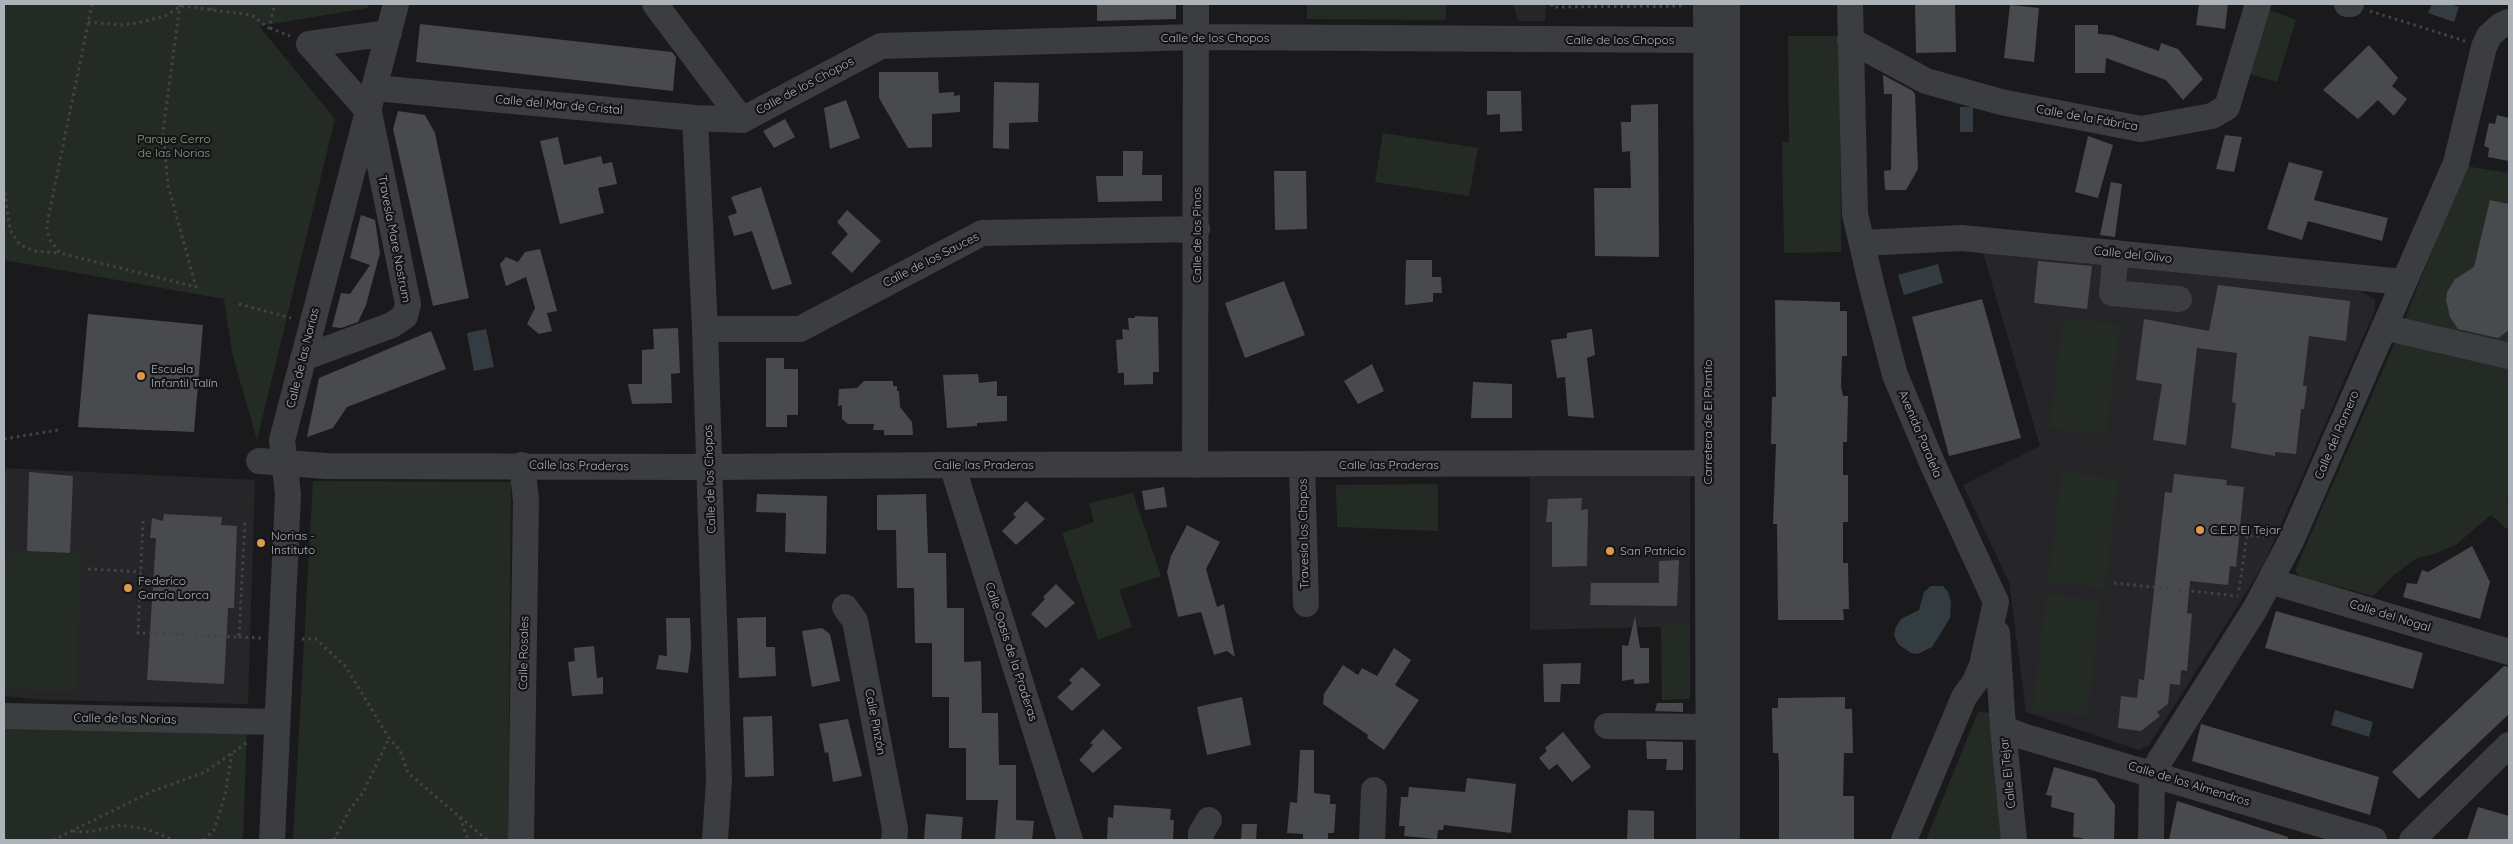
<!DOCTYPE html>
<html>
<head>
<meta charset="utf-8">
<style>
  body { margin:0 }
  #map { position:relative; width:2513px; height:844px; overflow:hidden; background:#1a1a1c; font-family:Quicksand,sans-serif }
  canvas { display:block }
  .frame { position:absolute; inset:0; border:5px solid #aeb3ba; pointer-events:none }
</style>
</head>
<body>
<div id="map">
<canvas width="2513" height="844"></canvas>
<div class="frame"></div>
</div>
<script>
const g = document.querySelector('canvas').getContext('2d');
g.lineJoin = 'round';
function paint(path, color) {
  g.fillStyle = color;
  g.fill(path, 'evenodd');
}
function poly(rows) {
  const path = new Path2D();
  for (const r of rows) {
    path.moveTo(r[0], r[1]);
    for (let i = 2; i < r.length; i += 2) path.lineTo(r[i], r[i + 1]);
  }
  return path;
}
function trace(path, color, width, dash) {
  g.strokeStyle = color;
  g.lineWidth = width;
  g.lineCap = dash ? 'butt' : 'round';
  g.setLineDash(dash || []);
  g.stroke(path);
}
function drawText(font, color, halo, rows, align = 'center') {
  g.font = font + ' Quicksand,sans-serif';
  g.lineWidth = 4.5;
  g.setLineDash([]);
  g.textBaseline = 'middle';
  g.strokeStyle = halo;
  g.fillStyle = color;
  for (const [text, x, y, turn = 0] of rows) {
    g.save();
    g.translate(x, y);
    g.rotate((+turn || 0) * Math.PI / 180);
    g.textAlign = isNaN(turn) ? turn : align;
    if (halo) g.strokeText(text, 0, 0);
    g.fillText(text, 0, 0);
    g.restore();
  }
}
paint(poly([
  [1513,4,1546,4,1545,21,1518,21],
  [1983,253,2360,291,2375,299,2375,310,2263,566,2149,745,2139,750,2026,712,2009,582,1963,485,2040,446],
  [4,468,255,480,248,704,44,700,4,696],
  [1690,476,1690,626,1530,630,1530,477]
]), '#262629');
paint(poly([
  [4,4,369,4,368,8,259,26,335,119,257,440,232,353,224,299,4,260],
  [1307,4,1446,4,1446,20,1307,19],
  [2264,8,2296,20,2277,82,2245,73],
  [1788,36,1840,36,1841,252,1784,253,1782,142,1789,142],
  [1383,133,1478,148,1469,196,1375,182],
  [2466,166,2509,173,2509,498,2506,501,2509,504,2509,531,2491,515,2457,544,2435,554,2417,558,2394,575,2373,596,2299,576,2295,570,2400,331],
  [2063,318,2120,325,2106,435,2049,428],
  [4,471,10,472,4,552],
  [2062,472,2118,479,2105,589,2048,582],
  [313,481,511,482,508,840,293,840],
  [1438,484,1438,531,1337,527,1336,485],
  [1133,493,1161,576,1119,590,1132,627,1098,640,1062,533,1094,522,1089,503],
  [13,551,81,554,76,692,5,690,4,557,12,557,11,578],
  [2046,594,2100,600,2088,716,2033,710],
  [1661,626,1690,626,1690,699,1662,700],
  [1978,712,1991,713,2004,840,1926,840],
  [4,726,247,727,243,840,4,840]
]), '#242b24');
paint(poly([
  [2432,4,2450,4,2459,7,2454,22,2428,13],
  [1960,107,1973,107,1973,132,1960,132],
  [1938,264,1943,283,1904,295,1898,275],
  [486,329,494,367,474,371,467,333],
  [1931,586,1943,586,1948,592,1951,601,1950,618,1932,647,1918,654,1911,653,1898,644,1894,635,1896,627,1901,619,1919,610,1924,592],
  [2335,710,2373,722,2369,737,2331,725]
]), '#333d41');
paint(poly([
  [1097,4,1176,4,1176,19,1097,21],
  [1915,4,1955,4,1956,52,1916,53],
  [2199,4,2228,4,2225,29,2196,25],
  [2010,5,2039,8,2034,62,2004,58],
  [420,24,672,52,676,57,673,91,416,62],
  [2075,25,2098,25,2098,34,2112,35,2159,51,2161,43,2178,49,2203,79,2183,100,2166,80,2106,58,2105,73,2075,73],
  [2369,45,2398,78,2392,86,2407,99,2394,116,2378,100,2358,119,2323,90],
  [879,72,938,72,939,93,954,92,954,96,960,95,960,112,932,114,932,147,908,148,879,98],
  [1883,75,1913,91,1915,94,1918,169,1906,190,1885,190,1884,171,1891,170,1892,94,1884,94],
  [994,82,1039,83,1038,122,1009,123,1009,149,993,148],
  [1487,91,1521,91,1522,131,1500,132,1500,114,1487,115],
  [846,100,860,138,830,149,824,108],
  [1658,104,1659,257,1595,256,1594,188,1631,188,1630,151,1622,152,1621,122,1631,122,1631,105],
  [398,111,425,115,435,133,469,298,433,306,393,129],
  [2497,115,2509,118,2509,161,2488,157,2489,148,2484,146,2489,123,2495,124],
  [785,119,795,137,774,148,763,131],
  [2225,135,2242,137,2234,172,2216,169],
  [2088,136,2113,145,2098,198,2075,192],
  [558,137,564,165,601,156,603,164,612,162,617,184,598,188,604,213,560,224,540,141],
  [1123,151,1143,151,1142,175,1162,175,1162,201,1098,202,1096,176,1123,176],
  [2289,162,2323,171,2314,200,2388,218,2382,241,2308,221,2302,240,2267,229],
  [1274,171,1306,171,1307,229,1275,230],
  [2111,182,2122,184,2115,237,2100,235],
  [761,187,792,284,772,290,752,231,734,236,728,216,737,213,731,197],
  [2490,200,2509,204,2509,330,2498,338,2458,329,2450,317,2446,300,2447,292,2455,279,2474,267],
  [847,210,881,241,852,273,831,253,848,234,837,222],
  [361,215,375,220,380,253,366,305,358,322,341,328,332,327,341,293,350,294,370,265,350,258],
  [540,249,557,311,547,313,552,331,539,334,527,324,535,308,526,277,506,286,500,264,506,257,518,262,525,252],
  [1406,260,1432,260,1432,277,1441,277,1442,293,1433,293,1433,302,1405,305],
  [2038,261,2092,266,2087,309,2034,303],
  [1284,281,1305,335,1245,358,1225,303],
  [2218,285,2350,301,2346,341,2309,336,2303,386,2307,386,2304,409,2301,409,2296,454,2275,452,2275,456,2231,448,2236,403,2232,402,2237,353,2197,348,2186,445,2153,440,2162,384,2136,380,2144,319,2209,331],
  [1982,299,2021,438,1949,456,1912,317],
  [1775,300,1840,302,1840,311,1847,311,1847,356,1842,356,1841,387,1843,396,1848,396,1847,442,1843,442,1843,475,1848,475,1848,522,1843,522,1843,563,1848,563,1849,609,1843,609,1844,620,1778,620,1777,524,1773,524,1776,444,1771,444,1772,397,1776,397],
  [88,314,203,325,194,432,78,427],
  [1135,316,1158,317,1159,372,1153,372,1153,384,1124,385,1124,373,1118,373,1116,340,1123,339,1122,329,1129,330,1128,318,1135,318],
  [678,328,680,373,671,374,672,403,632,404,628,384,642,384,642,350,654,349,653,329],
  [1592,329,1595,355,1587,358,1594,418,1568,416,1565,377,1557,378,1551,340,1567,338,1567,333],
  [431,331,446,369,347,407,333,428,307,437,319,378],
  [766,358,784,358,784,369,798,369,798,415,787,415,787,427,766,427],
  [1372,364,1384,391,1358,404,1344,381],
  [978,374,979,383,997,381,997,396,1007,396,1007,421,977,423,977,426,947,428,943,375],
  [864,381,893,381,893,386,897,386,897,391,899,391,900,407,912,422,913,435,884,435,884,430,873,430,874,424,848,424,842,419,842,405,838,406,839,389,857,388],
  [1473,382,1512,384,1512,418,1471,418],
  [29,472,73,476,70,553,27,551],
  [2174,474,2227,480,2226,485,2244,487,2236,567,2230,566,2228,585,2190,581,2187,613,2192,614,2187,671,2181,670,2180,685,2170,684,2168,704,2157,712,2160,716,2141,731,2118,728,2121,696,2137,698,2139,679,2144,680,2165,492,2172,493],
  [1164,487,1167,507,1145,510,1142,491],
  [757,494,827,496,826,554,785,552,786,513,756,512],
  [926,494,928,553,946,553,947,608,964,608,964,662,981,661,982,713,998,713,999,765,1016,765,1016,820,1034,821,1032,840,995,840,998,800,966,800,966,748,949,748,949,697,932,697,932,643,915,643,914,588,897,588,896,530,877,530,877,495],
  [1582,498,1581,510,1588,509,1587,566,1552,567,1552,522,1546,522,1548,499],
  [1026,501,1045,519,1016,545,1002,531,1016,517,1013,514],
  [164,514,222,517,221,525,237,526,234,608,228,608,224,684,147,680,156,538,150,538,152,518,163,521],
  [1187,525,1220,542,1206,569,1217,607,1224,604,1235,657,1227,651,1214,655,1201,612,1178,617,1167,572,1171,556],
  [2472,546,2490,582,2480,619,2403,597,2407,583,2417,584,2422,570,2428,572],
  [1679,560,1677,606,1590,605,1591,583,1659,583,1659,561],
  [1056,584,1075,603,1046,628,1031,614,1045,599,1043,597],
  [2276,611,2423,653,2413,689,2265,648],
  [1635,616,1640,648,1649,648,1649,683,1634,684,1634,679,1622,681,1622,645,1628,646],
  [766,617,766,647,775,647,776,676,739,678,737,618],
  [666,618,690,618,691,648,688,673,656,669,659,655,667,656],
  [822,628,830,634,840,681,812,687,802,631],
  [594,646,597,678,603,677,603,694,572,696,568,662,575,661,574,648],
  [1394,648,1411,660,1395,685,1419,700,1384,750,1367,738,1368,735,1323,704,1324,694,1343,665,1358,675,1362,668,1377,676],
  [1581,663,1580,684,1561,684,1560,702,1544,702,1543,664],
  [2504,666,2509,667,2509,714,2419,799,2392,772],
  [1082,667,1101,685,1072,711,1057,697,1072,683,1069,680],
  [1242,697,1251,745,1207,755,1197,707],
  [1845,697,1845,709,1852,709,1853,753,1844,753,1843,796,1854,796,1854,840,1779,840,1779,763,1778,753,1773,753,1772,708,1778,708,1778,698],
  [1657,703,1683,703,1683,712,1655,711],
  [772,716,774,776,745,777,743,717],
  [848,719,862,776,833,782,828,752,825,753,819,724],
  [2201,724,2379,777,2370,815,2192,761],
  [1103,729,1122,748,1093,773,1079,760,1093,745,1090,743],
  [1563,732,1591,767,1572,782,1557,764,1549,770,1539,758,1547,751,1545,748],
  [1646,741,1683,742,1683,770,1666,770,1667,759,1647,759],
  [1300,750,1314,750,1314,793,1330,795,1330,804,1336,804,1334,833,1328,833,1328,840,1303,840,1303,834,1287,833,1290,802,1297,803],
  [2054,767,2096,779,2115,805,2114,840,2082,840,2082,838,2073,837,2074,813,2051,807,2052,796,2046,795],
  [1467,778,1516,784,1511,833,1444,825,1443,830,1438,830,1437,839,1404,836,1405,826,1399,826,1401,797,1408,797,1409,787,1465,792],
  [2177,801,2288,837,2288,840,2169,840],
  [1114,805,1171,809,1170,820,1174,820,1173,840,1107,840,1108,817,1113,818],
  [2478,807,2509,816,2509,840,2467,840],
  [1628,810,1654,811,1654,840,1627,840],
  [926,814,963,817,961,840,924,840],
  [1242,824,1257,824,1256,840,1241,840]
]), '#494a4e');
trace(poly([
  [92,4,48,219,47,229,50,240,60,253,196,287,168,185,163,131,180,4],
  [1552,4,1552,7,1686,6],
  [211,10,213,4],
  [2370,11,2465,41],
  [88,22,121,25,137,23,165,16,181,6,252,15,269,28,275,4],
  [270,28,290,36],
  [4,186,10,230,20,245,35,251,58,253],
  [239,304,291,318],
  [4,439,58,430],
  [143,521,138,633,239,637,245,520],
  [88,569,141,572],
  [2114,583,2238,596],
  [2239,590,2247,535,2268,537],
  [239,637,261,638],
  [302,639,316,639,346,667,389,738,400,750,408,773,487,840],
  [460,817,468,840],
  [73,831,89,832,120,825,146,829,174,840],
  [53,840,153,791,205,772,246,743],
  [204,840,214,830,225,795,232,754],
  [334,840,350,809,363,793,389,738]
]), '#414447', 3, [2.5, 4]);
trace(poly([
  [655,4,742,120],
  [1706,4,1709,840],
  [1727,4,1727,835],
  [1850,4,1855,214,1872,287,1895,375,1933,465,1996,602,1982,665,1975,682,1964,697,1904,840],
  [2347,4,2351,4],
  [1850,40,1926,81,2001,102,2141,129,2212,116,2227,107,2258,4],
  [375,88,695,118,742,120,881,46,1196,37,1707,40],
  [695,118,705,329,719,780,715,840],
  [1862,243,1962,238,2403,282],
  [2116,253,2112,293,2179,299],
  [2384,327,2509,356],
  [705,329,800,329,982,233,1197,229],
  [303,358,392,325,405,316,408,304,369,112,309,44,389,33],
  [259,461,326,466,710,467,952,465,1709,463],
  [952,465,1070,840],
  [1195,465,1196,4],
  [1302,465,1306,604],
  [2270,581,2509,652],
  [845,607,855,621,895,829,894,840],
  [1997,633,2003,728,2014,840],
  [4,716,277,722],
  [1607,726,1709,727],
  [2003,728,2022,736,2374,840],
  [272,840,288,495,282,440,396,4],
  [521,840,526,500,522,465],
  [1201,840,1201,833,1209,820],
  [1372,840,1374,790],
  [2151,840,2152,773,2255,609,2291,541,2456,163,2484,47,2489,36,2500,26,2509,22],
  [2412,840,2509,745]
]), '#3b3d40', 26);
for (const [x, y, r, color] of [
  [141,376,5,"#df994e"],
  [2200,530,5,"#df994e"],
  [261,543,5,"#df994e"],
  [1610,551,5,"#df994e"],
  [128,588,5,"#df994e"]
]) {
  const dot = new Path2D();
  dot.arc(x, y, r, 0, 2 * Math.PI);
  g.fillStyle = color;
  g.fill(dot);
  trace(dot, '#151517', 2);
}
drawText('12px', '#aeb3ba', '#151517', [
  ["Calle de los Chopos",1215,38],
  ["Calle de los Chopos",1620,40],
  ["Calle de los Chopos",805,86,-28],
  ["Calle del Mar de Cristal",559,105,5],
  ["Calle de la Fábrica",2087,118,10],
  ["Calle de los Pinos",1197,235,-90],
  ["Travesía Mare Nostrum",394,239,79],
  ["Calle del Olivo",2133,255,6],
  ["Calle de los Sauces",931,260,-27],
  ["Calle de las Norias",303,358,-76],
  ["Carretera de El Plantío",1708,422,-90],
  ["Avenida Paralela",1920,434,67],
  ["Calle del Romero",2337,435,-67],
  ["Calle las Praderas",984,465],
  ["Calle las Praderas",1389,465],
  ["Calle las Praderas",579,466,1],
  ["Calle de los Chopos",710,479,-92],
  ["Travesía los Chopos",1304,534,-91],
  ["Calle del Nogal",2390,616,17],
  ["Calle Oasis de la Praderas",1011,652,72],
  ["Calle Rosales",524,653,-89],
  ["Calle de las Norias",125,719,1],
  ["Calle Pinzón",875,722,79],
  ["Calle El Tejar",2008,773,-96],
  ["Calle de los Almendros",2189,784,17]
]);
drawText('12px', '#89a387', '#151517', [
  ["Parque Cerro",174,139],
  ["de las Norias",174,153]
]);
drawText('12px', '#aeb3ba', '#151517', [
  ["Escuela",151,369],
  ["Infantil Talín",151,383],
  ["C.E.P. El Tejar",2210,530],
  ["Norias -",271,536],
  ["Instituto",271,550],
  ["San Patricio",1620,551],
  ["Federico",138,581],
  ["García Lorca",138,595]
], 'left');
</script>
</body>
</html>
